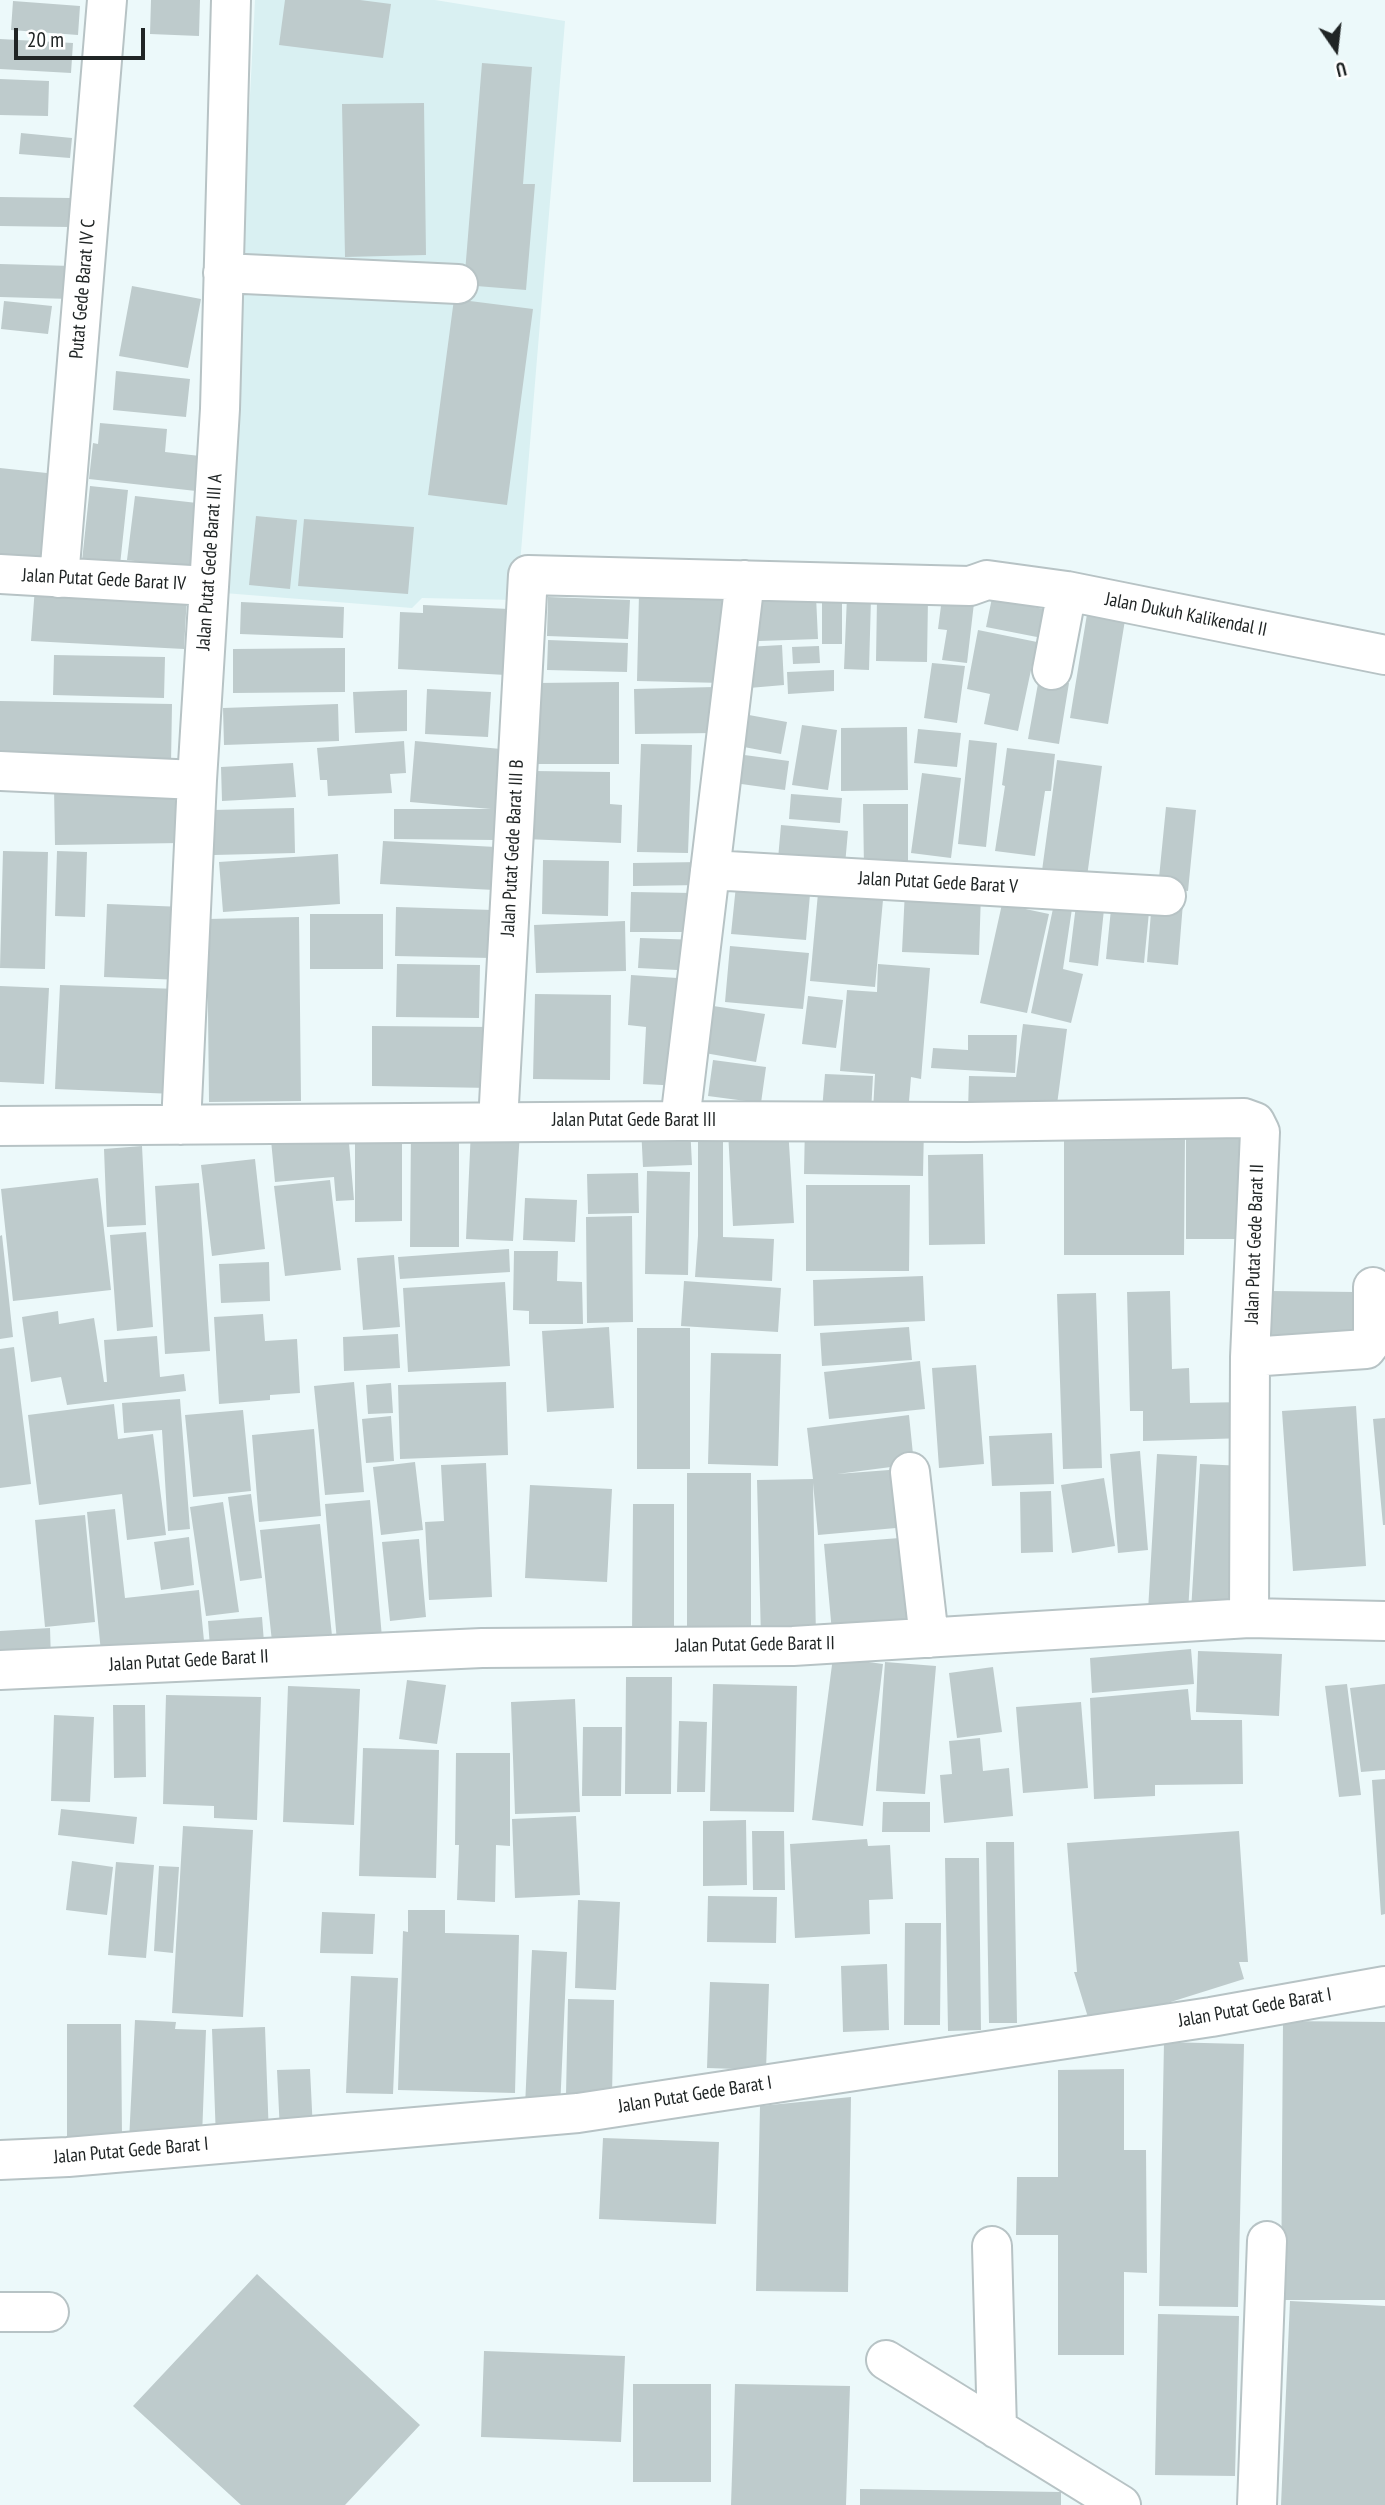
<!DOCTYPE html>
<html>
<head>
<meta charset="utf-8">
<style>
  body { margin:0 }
  #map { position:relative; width:1385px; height:2505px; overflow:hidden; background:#ecf9fa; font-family:"PT Sans Narrow",sans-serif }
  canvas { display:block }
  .north { position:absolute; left:1301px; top:14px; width:70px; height:70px; -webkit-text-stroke:5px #fff; paint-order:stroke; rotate:166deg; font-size:19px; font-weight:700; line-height:28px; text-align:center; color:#202525 }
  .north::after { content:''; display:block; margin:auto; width:24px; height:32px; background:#202525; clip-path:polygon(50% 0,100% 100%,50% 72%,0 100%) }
  .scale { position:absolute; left:14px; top:28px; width:131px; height:32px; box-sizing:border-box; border:4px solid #202525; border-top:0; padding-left:9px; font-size:21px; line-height:24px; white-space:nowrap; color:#202525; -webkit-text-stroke:5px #fff; paint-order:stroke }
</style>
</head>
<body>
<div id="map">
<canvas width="1385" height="2505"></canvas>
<div class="north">U</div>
<div class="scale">20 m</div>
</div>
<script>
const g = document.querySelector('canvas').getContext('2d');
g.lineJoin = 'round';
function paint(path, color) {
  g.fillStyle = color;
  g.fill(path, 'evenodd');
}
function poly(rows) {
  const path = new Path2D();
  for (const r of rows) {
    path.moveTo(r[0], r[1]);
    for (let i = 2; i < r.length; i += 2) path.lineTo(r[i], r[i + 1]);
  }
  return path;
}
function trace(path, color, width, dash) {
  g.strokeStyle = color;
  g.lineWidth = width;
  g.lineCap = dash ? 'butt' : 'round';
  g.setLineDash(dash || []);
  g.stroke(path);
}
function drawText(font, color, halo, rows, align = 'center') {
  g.font = font + ' "PT Sans Narrow",sans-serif';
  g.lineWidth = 7;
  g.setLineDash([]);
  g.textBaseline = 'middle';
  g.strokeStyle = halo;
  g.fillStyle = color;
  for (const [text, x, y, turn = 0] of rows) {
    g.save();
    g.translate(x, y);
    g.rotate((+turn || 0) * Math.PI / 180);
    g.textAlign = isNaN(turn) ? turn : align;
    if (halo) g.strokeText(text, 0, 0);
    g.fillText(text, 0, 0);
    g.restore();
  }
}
paint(poly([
  [255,0,435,0,565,21,517,600,422,598,412,608,224,593]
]), '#d9f0f2');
paint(poly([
  [151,0,200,0,199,36,150,34],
  [285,0,360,0,391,4,383,58,279,45],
  [13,1,80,6,78,35,11,30],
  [0,39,73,43,71,73,0,69],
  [482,63,532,67,523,184,535,184,526,290,464,285],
  [0,79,49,81,48,116,0,115],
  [424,103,426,255,345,257,342,104],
  [21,133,72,138,70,158,19,154],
  [0,197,70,198,69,227,0,226],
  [0,264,72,266,71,299,0,297],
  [132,286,201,299,188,368,119,356],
  [454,299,533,309,507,505,428,495],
  [4,301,52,306,48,334,1,329],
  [116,371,190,379,186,417,113,410],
  [100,423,167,429,165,452,200,456,196,491,89,479,93,443,98,444],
  [0,468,56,474,46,566,0,561],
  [90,486,128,490,120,565,82,561],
  [135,496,206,504,198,569,127,560],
  [256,516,297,520,290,589,249,585],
  [304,519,414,527,408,594,298,586],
  [35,587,187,595,184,649,31,641],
  [639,594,725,596,723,683,637,681],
  [816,596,818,639,759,641,756,599],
  [847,596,871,597,869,670,844,669],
  [548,597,630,600,628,639,547,636],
  [877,598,928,598,927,662,876,661],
  [942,598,974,603,967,663,942,660,947,630,938,629],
  [992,598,1048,610,1042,638,986,627],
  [822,599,842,599,842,644,822,644],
  [241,602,344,607,343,638,240,634],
  [423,605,509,609,506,675,398,669,400,612,423,613],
  [1088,608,1126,614,1108,724,1070,718],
  [978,630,1037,642,1018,731,984,724,990,694,967,689],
  [548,640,628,643,627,672,547,670],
  [782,645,784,685,749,688,746,647],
  [819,646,820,663,793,664,792,647],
  [345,648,345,692,233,693,233,649],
  [54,655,165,657,164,698,53,695],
  [932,663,965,666,957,723,924,718],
  [834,670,834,691,788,694,787,672],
  [1039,678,1069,683,1059,744,1028,739],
  [619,682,619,764,537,764,537,683],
  [715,687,715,733,635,734,634,689],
  [427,689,491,692,488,737,425,734],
  [407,690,407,731,355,733,353,692],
  [0,701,172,704,171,764,0,762],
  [338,704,339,741,224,745,223,708],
  [749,715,787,722,781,754,744,747],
  [802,725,837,730,828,790,792,785],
  [907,727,908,790,841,791,841,728],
  [918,729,961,733,957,767,914,763],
  [969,740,997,743,986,847,958,844],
  [404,741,406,773,390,774,392,793,328,796,327,780,320,780,317,748],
  [415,741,501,749,495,840,394,839,394,809,491,809,410,802],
  [641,744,692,745,688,853,637,852],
  [1007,748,1055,754,1051,791,1045,791,1035,856,995,851,1005,786,1002,785],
  [737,754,789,761,785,790,734,783],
  [1057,760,1102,766,1086,884,1041,878],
  [293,763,296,797,222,801,221,767],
  [534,771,610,772,610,804,622,805,621,843,525,839],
  [922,773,961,778,951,858,911,853],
  [179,784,180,843,55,845,54,787],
  [791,794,842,798,840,823,789,819],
  [863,804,908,804,908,868,864,868],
  [1166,807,1196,810,1188,891,1158,888],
  [294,808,295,853,214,855,213,810],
  [781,825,848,831,845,865,778,859],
  [383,841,496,847,494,890,380,884],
  [3,851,48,852,45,969,0,968],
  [57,851,87,852,85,917,55,916],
  [338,854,340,904,223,912,219,862],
  [543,860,609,861,608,916,542,914],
  [700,862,701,885,633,886,633,863],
  [737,876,811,883,806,940,731,934],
  [819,882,884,889,875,987,810,981],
  [905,890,981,893,979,955,902,952],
  [631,892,693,893,692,932,630,932],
  [1077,897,1105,900,1098,966,1069,962],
  [1055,899,1073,902,1063,969,1083,974,1071,1023,1031,1013],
  [1112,899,1150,902,1144,963,1106,959],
  [1152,900,1183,903,1178,965,1147,962],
  [107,904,184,907,182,980,104,977],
  [1002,904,1049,914,1027,1013,980,1003],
  [396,907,493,910,491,958,395,956],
  [310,914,383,914,383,969,310,969],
  [299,917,301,1101,209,1102,207,919],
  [625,921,626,971,536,973,534,925],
  [640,938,699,940,698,971,638,968],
  [730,946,809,953,803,1009,725,1002],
  [397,964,480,965,479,1018,396,1017],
  [878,964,930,968,921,1079,911,1077,908,1113,873,1111,875,1074,840,1071,847,990,877,992],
  [631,975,693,979,681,1086,643,1084,646,1027,628,1025],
  [60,985,178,989,174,1094,55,1089],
  [0,986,49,988,44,1084,0,1082],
  [535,994,611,995,610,1080,533,1079],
  [808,996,843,1000,836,1048,802,1044],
  [707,1005,765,1014,756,1062,699,1052],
  [1023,1024,1067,1029,1056,1112,968,1110,969,1076,1016,1077],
  [372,1026,493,1027,492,1088,372,1086],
  [968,1035,1017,1035,1015,1073,931,1068,933,1048,968,1050],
  [713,1060,766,1067,761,1103,708,1096],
  [825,1074,873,1076,871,1112,822,1110],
  [805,1124,924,1126,923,1176,804,1174],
  [690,1125,692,1165,643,1167,641,1127],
  [411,1128,459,1128,459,1247,410,1247],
  [788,1128,794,1223,733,1226,728,1131],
  [471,1129,520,1132,513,1241,466,1239],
  [1186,1131,1251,1131,1251,1239,1186,1239],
  [348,1132,354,1200,336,1201,334,1177,275,1182,271,1140],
  [355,1132,402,1132,402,1221,355,1222],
  [1064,1135,1185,1135,1184,1255,1064,1255],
  [698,1136,723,1137,723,1237,774,1239,772,1281,695,1277,698,1236],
  [142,1146,146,1225,107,1227,104,1149],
  [983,1154,985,1244,929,1245,928,1155],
  [255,1159,265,1249,212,1256,201,1165],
  [647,1171,690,1172,688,1275,645,1274],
  [638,1173,639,1213,588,1214,587,1174],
  [98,1178,111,1290,13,1301,1,1189],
  [330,1180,341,1270,285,1276,274,1186],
  [199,1183,210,1351,165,1354,155,1186],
  [806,1185,910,1185,909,1271,806,1271],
  [525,1198,577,1200,575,1242,523,1240],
  [632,1216,633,1322,587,1323,586,1217],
  [146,1232,153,1327,117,1331,110,1235],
  [2,1235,13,1337,0,1339,0,1236],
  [509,1249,510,1272,400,1279,398,1257],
  [514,1251,558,1251,557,1281,582,1282,583,1324,529,1324,529,1311,513,1310],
  [394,1255,400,1327,363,1330,357,1258],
  [269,1262,270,1301,221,1303,219,1264],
  [923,1276,925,1321,814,1326,813,1280],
  [684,1281,781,1288,778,1332,681,1326],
  [505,1282,510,1366,408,1372,403,1288],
  [1170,1291,1172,1369,1189,1368,1190,1403,1246,1402,1247,1438,1143,1441,1143,1411,1130,1411,1127,1292],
  [1270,1291,1356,1292,1355,1340,1270,1339],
  [1096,1293,1102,1468,1063,1469,1057,1294],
  [58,1311,59,1324,94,1318,104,1382,107,1382,104,1340,157,1336,160,1377,184,1374,186,1391,67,1405,61,1377,31,1382,22,1317],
  [263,1314,265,1341,297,1339,300,1393,270,1395,270,1400,219,1404,214,1317],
  [609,1327,614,1408,547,1412,542,1331],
  [909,1327,912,1360,822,1366,820,1333],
  [637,1328,690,1328,690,1469,637,1469],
  [398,1334,400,1368,344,1371,343,1337],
  [14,1347,31,1484,0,1488,0,1349],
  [711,1353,781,1354,778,1466,708,1464],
  [920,1361,925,1409,829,1419,824,1372],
  [976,1365,984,1464,939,1468,932,1368],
  [354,1382,364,1492,325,1495,314,1386],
  [506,1382,508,1455,400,1459,398,1385],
  [391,1383,393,1413,368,1414,366,1385],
  [180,1399,190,1529,168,1531,162,1430,124,1433,122,1403],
  [114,1404,118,1439,153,1434,166,1535,127,1540,122,1494,39,1505,28,1415],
  [1356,1406,1366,1566,1293,1571,1282,1411],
  [243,1410,251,1491,193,1497,185,1415],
  [909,1415,914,1464,837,1474,902,1469,907,1527,818,1535,813,1483,816,1637,761,1639,757,1480,813,1479,807,1428],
  [391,1416,394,1461,366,1463,362,1419],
  [1385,1418,1385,1525,1383,1525,1373,1419],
  [314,1429,321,1516,259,1522,252,1435],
  [1052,1433,1054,1484,992,1486,989,1436],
  [1140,1451,1148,1550,1118,1553,1110,1454],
  [1157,1454,1197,1456,1188,1613,1148,1611],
  [415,1462,423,1530,381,1535,373,1467],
  [486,1463,492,1597,429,1600,425,1522,444,1521,441,1465],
  [1200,1464,1245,1466,1236,1614,1191,1611],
  [687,1473,751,1473,751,1636,687,1636],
  [1104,1478,1115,1546,1072,1553,1061,1485],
  [530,1485,612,1489,607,1582,525,1578],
  [1051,1491,1053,1552,1021,1553,1020,1492],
  [251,1494,262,1578,240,1581,228,1497],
  [370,1500,383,1649,338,1653,325,1504],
  [223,1502,239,1612,206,1616,190,1507],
  [633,1504,674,1504,674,1636,632,1637],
  [115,1509,125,1598,199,1590,205,1651,102,1662,87,1512],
  [85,1515,95,1622,45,1627,35,1520],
  [320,1524,333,1645,273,1651,260,1530],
  [189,1537,194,1585,161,1590,154,1542],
  [912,1537,919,1625,832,1632,824,1544],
  [419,1539,426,1617,390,1621,382,1542],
  [262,1617,265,1655,211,1660,208,1621],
  [50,1628,51,1661,0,1663,0,1631],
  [1191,1649,1194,1684,1092,1693,1090,1658],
  [1198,1651,1282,1654,1279,1716,1196,1712],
  [833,1657,883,1664,863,1826,812,1820],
  [885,1662,936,1666,925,1794,876,1791],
  [993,1667,1002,1732,957,1738,949,1673],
  [626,1677,672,1677,671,1794,625,1794],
  [407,1680,446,1685,437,1744,399,1739],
  [713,1684,797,1686,794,1812,710,1811],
  [1347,1684,1361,1795,1339,1797,1325,1686],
  [1385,1684,1385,1770,1361,1772,1350,1688],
  [288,1686,360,1689,354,1825,283,1822],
  [1188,1689,1191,1720,1242,1720,1243,1784,1155,1785,1155,1796,1094,1799,1090,1698],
  [166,1695,261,1697,257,1820,214,1818,214,1806,163,1804],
  [575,1699,580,1812,515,1814,511,1702],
  [1081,1702,1088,1788,1023,1793,1016,1707],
  [113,1705,145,1705,146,1777,114,1778],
  [54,1715,94,1717,90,1802,51,1801],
  [679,1721,707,1722,705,1792,677,1792],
  [583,1727,622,1727,621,1796,582,1796],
  [980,1738,983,1771,1009,1768,1013,1816,944,1823,940,1775,952,1774,949,1741],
  [363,1748,439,1750,436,1878,359,1876],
  [456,1753,510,1753,510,1846,496,1845,495,1902,457,1900,459,1845,455,1845],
  [1385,1779,1385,1914,1381,1915,1372,1780],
  [883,1802,930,1802,930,1832,882,1832],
  [61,1809,137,1817,134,1844,58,1835],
  [576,1816,580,1895,515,1898,512,1819],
  [746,1820,747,1885,703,1886,703,1821],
  [183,1826,253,1830,243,2017,172,2013],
  [752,1831,784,1831,785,1890,753,1890],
  [1239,1831,1248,1962,1239,1962,1244,1979,1091,2027,1074,1972,1077,1972,1067,1843],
  [867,1839,868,1846,890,1845,893,1899,869,1900,870,1934,795,1938,790,1844],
  [986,1842,1014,1842,1017,2023,989,2023],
  [945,1858,979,1858,981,2030,948,2031],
  [72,1861,113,1867,107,1915,66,1910],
  [116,1862,154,1865,146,1958,108,1955],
  [159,1866,179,1867,173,1953,154,1951],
  [708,1896,777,1897,776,1943,707,1942],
  [578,1900,620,1902,616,1990,575,1988],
  [408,1910,445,1910,445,1933,519,1935,515,2093,398,2090,403,1931,408,1932],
  [322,1912,375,1914,373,1954,320,1953],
  [905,1923,941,1923,940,2025,904,2025],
  [532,1950,567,1952,560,2109,525,2107],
  [887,1964,889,2030,843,2032,841,1966],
  [351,1976,398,1978,393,2094,346,2093],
  [710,1982,769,1984,766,2070,707,2068],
  [568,1999,614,2000,612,2095,566,2095],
  [135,2020,176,2022,175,2029,206,2030,202,2137,129,2141],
  [1283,2021,1385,2022,1385,2300,1281,2300],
  [67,2024,121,2024,122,2137,67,2137],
  [265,2027,269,2137,216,2139,212,2029],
  [1164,2042,1244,2044,1238,2307,1159,2306],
  [310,2069,313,2131,280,2132,277,2070],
  [1124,2069,1124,2150,1146,2150,1147,2273,1124,2272,1124,2355,1058,2355,1058,2235,1016,2235,1017,2177,1058,2177,1058,2070],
  [851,2097,848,2292,756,2291,760,2106],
  [603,2138,719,2142,716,2224,599,2219],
  [257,2274,420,2425,345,2505,241,2505,133,2406],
  [1290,2301,1385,2306,1385,2505,1281,2505],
  [1158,2314,1239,2316,1235,2476,1155,2475],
  [484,2351,625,2356,621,2442,481,2437],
  [633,2384,711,2384,711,2482,633,2482],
  [735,2384,850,2386,846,2505,731,2505],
  [860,2489,1061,2492,1061,2505,860,2505]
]), '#becbcc');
const minor = poly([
  [223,273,458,284],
  [0,574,208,586],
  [59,578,107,0],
  [1052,670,1067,591,1385,655],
  [0,771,197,780],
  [710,870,1166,896],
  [680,1121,745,580],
  [498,1122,528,575,970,586,987,580,1067,591],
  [181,1125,197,780,220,409,231,0],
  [0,1126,680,1121,966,1122,1244,1118,1255,1122,1260,1132,1250,1357,1249,1618],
  [1250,1357,1366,1349,1373,1340,1373,1287],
  [910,1472,929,1638],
  [0,1670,482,1648,793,1646,1249,1618,1385,1621],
  [0,2160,68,2157,578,2113,1211,2017,1385,1986],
  [992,2246,997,2429],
  [0,2312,49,2312],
  [886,2360,1121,2505],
  [1257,2505,1267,2241]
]);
trace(minor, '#b7c3c5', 42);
trace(minor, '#fff', 38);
drawText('19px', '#202525', '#fff', [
  ["Putat Gede Barat IV C",83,289,-85],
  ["Jalan Putat Gede Barat III A",210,562,-86],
  ["Jalan Putat Gede Barat IV",104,580,3],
  ["Jalan Dukuh Kalikendal II",1186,615,11],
  ["Jalan Putat Gede Barat III B",513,848,-87],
  ["Jalan Putat Gede Barat V",938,883,3],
  ["Jalan Putat Gede Barat III",634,1121],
  ["Jalan Putat Gede Barat II",1255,1244,-88],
  ["Jalan Putat Gede Barat II",755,1645,-1],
  ["Jalan Putat Gede Barat II",189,1661,-3],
  ["Jalan Putat Gede Barat I",1255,2008,-10],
  ["Jalan Putat Gede Barat I",695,2095,-9],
  ["Jalan Putat Gede Barat I",131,2151,-5]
]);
</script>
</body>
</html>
